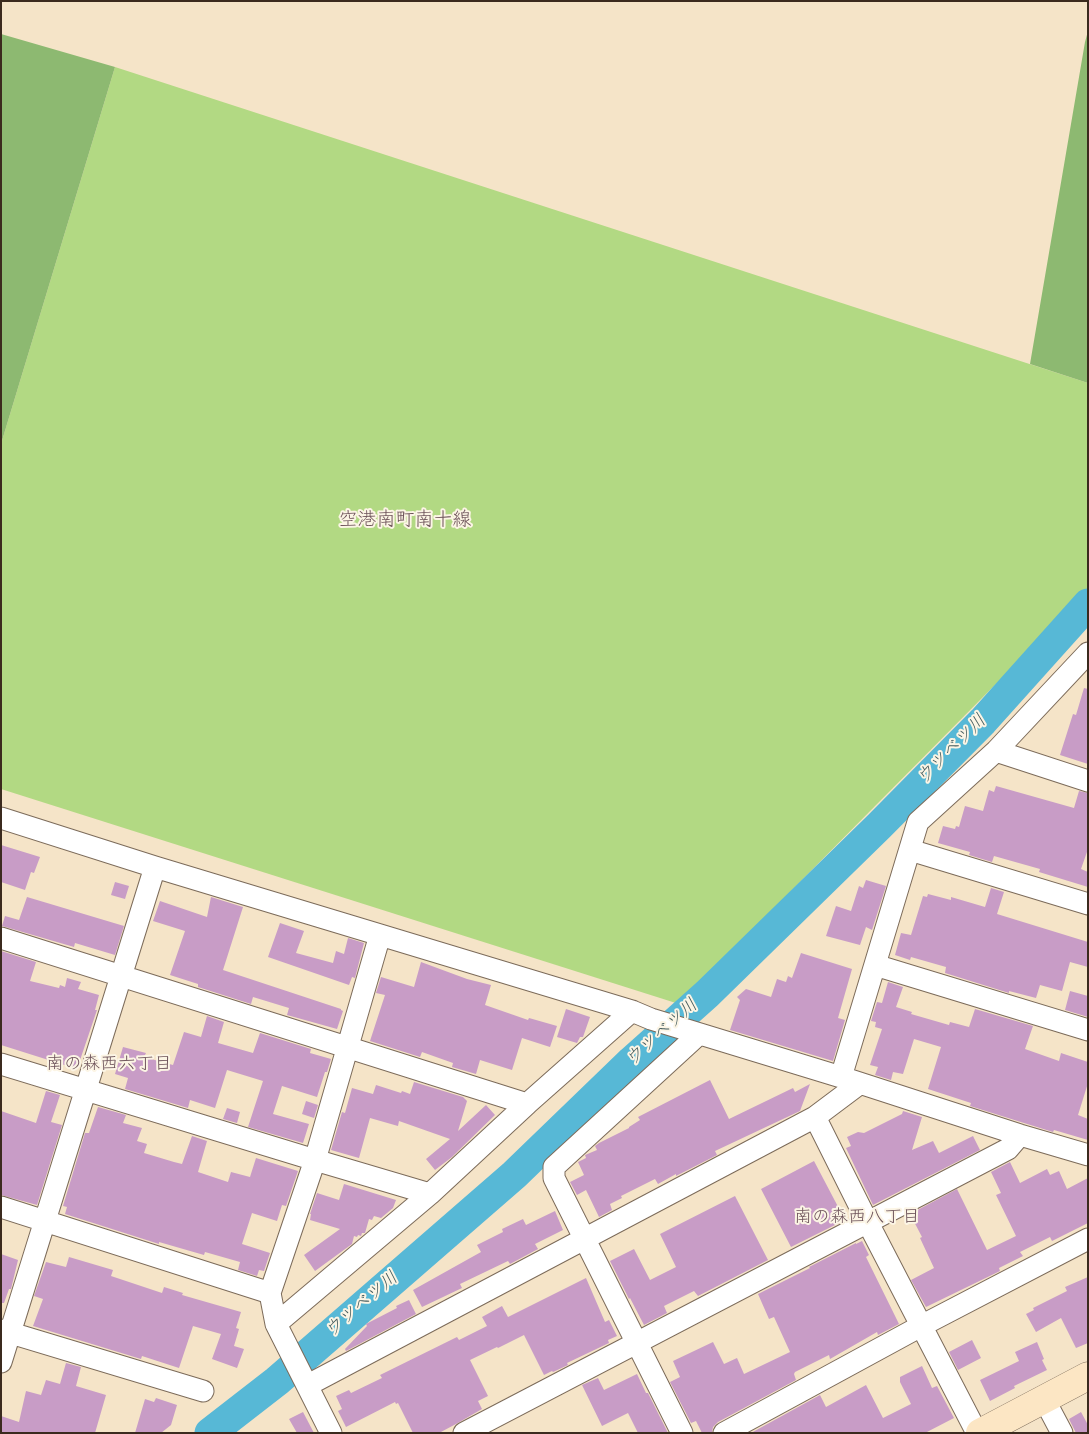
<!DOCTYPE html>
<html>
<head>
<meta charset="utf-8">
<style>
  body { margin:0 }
  #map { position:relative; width:1089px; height:1434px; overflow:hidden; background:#f5e4c8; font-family:"Gochi Hand",sans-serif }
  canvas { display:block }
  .frame { position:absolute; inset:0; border:2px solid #3b2a1e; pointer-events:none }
</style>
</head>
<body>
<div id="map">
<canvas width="1089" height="1434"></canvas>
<div class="frame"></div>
</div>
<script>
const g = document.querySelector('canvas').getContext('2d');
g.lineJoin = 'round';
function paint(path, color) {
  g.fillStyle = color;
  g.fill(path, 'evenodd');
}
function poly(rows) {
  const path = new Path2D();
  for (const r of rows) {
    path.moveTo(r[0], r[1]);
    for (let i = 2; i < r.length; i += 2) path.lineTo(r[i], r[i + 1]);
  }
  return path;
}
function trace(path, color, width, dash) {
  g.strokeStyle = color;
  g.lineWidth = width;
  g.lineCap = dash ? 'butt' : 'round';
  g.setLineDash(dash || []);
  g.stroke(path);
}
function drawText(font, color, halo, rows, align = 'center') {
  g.font = font + ' "Gochi Hand","Klee One",sans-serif';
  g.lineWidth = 4;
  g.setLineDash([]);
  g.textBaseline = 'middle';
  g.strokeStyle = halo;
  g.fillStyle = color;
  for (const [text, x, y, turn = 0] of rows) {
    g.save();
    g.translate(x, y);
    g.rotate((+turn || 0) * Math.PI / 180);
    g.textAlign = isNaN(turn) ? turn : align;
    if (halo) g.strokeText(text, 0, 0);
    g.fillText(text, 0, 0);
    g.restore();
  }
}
paint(poly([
  [115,67,1088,383,1088,591,679,1004,1,789,1,444]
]), '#b2d983');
paint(poly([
  [1088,31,1088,383,1030,364,1085,42],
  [1,34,115,67,1,444]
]), '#8db971');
trace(poly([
  [210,1433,277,1381,514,1175,632,1061,707,994,879,826,983,721,1088,604]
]), '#57b8d6', 31);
paint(poly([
  [1084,688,1088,689,1088,764,1060,755,1073,714,1076,715],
  [996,786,1074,808,1079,791,1088,793,1088,849,1081,869,1088,872,1088,887,1039,872,1040,869,994,856,992,862,969,855,970,852,938,843,943,826,955,829,956,826,959,827,965,806,983,811,989,790,994,792],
  [1,845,40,857,34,873,31,872,25,890,1,882],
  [866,880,886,886,872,930,866,927,860,945,826,936,836,906,851,911,859,886,863,888],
  [115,882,129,886,125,899,111,895],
  [991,888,1004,892,997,914,1088,942,1088,967,1070,962,1062,991,1040,985,1036,998,1009,991,1009,993,945,973,946,967,911,957,910,960,895,955,901,933,911,935,923,896,927,897,928,894,951,900,951,897,985,907],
  [27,897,124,926,115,955,75,943,74,947,2,926,5,916,19,920],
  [211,897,243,907,223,970,341,1009,341,1010,343,1011,337,1029,287,1015,289,1008,253,997,251,1004,198,987,198,984,170,975,185,931,153,921,160,901,207,917],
  [280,923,304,931,296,953,333,963,336,951,344,954,348,938,364,943,355,978,352,977,349,985,268,957],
  [1,951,36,962,30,981,59,988,60,985,65,987,67,978,81,982,78,989,99,995,95,1010,97,1010,77,1069,1,1045],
  [801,953,852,969,838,1018,845,1020,833,1061,730,1030,740,1000,737,997,746,989,771,997,777,979,786,982,788,976,792,978],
  [421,962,467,979,491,985,485,1005,528,1020,529,1018,557,1026,550,1047,522,1038,512,1070,480,1060,476,1074,452,1067,453,1063,422,1052,420,1057,370,1041,385,995,376,993,381,977,414,987],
  [888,982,903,987,896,1007,912,1012,911,1014,949,1025,950,1022,969,1027,975,1009,1033,1026,1025,1049,1059,1061,1061,1053,1088,1062,1088,1083,1078,1115,1088,1119,1088,1140,1054,1130,1053,1132,1024,1123,970,1106,971,1103,928,1089,941,1047,914,1039,903,1074,893,1072,891,1080,875,1075,878,1067,870,1065,882,1029,875,1027,876,1022,871,1021,877,1002,882,1003],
  [1070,991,1088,996,1088,1017,1065,1010],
  [566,1009,590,1017,583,1037,580,1037,577,1043,557,1037],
  [207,1016,224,1022,218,1043,253,1053,260,1033,311,1049,310,1053,331,1059,327,1072,325,1072,317,1097,282,1086,273,1114,309,1124,303,1143,248,1127,263,1081,227,1070,215,1108,190,1100,188,1108,125,1089,128,1078,115,1074,123,1047,146,1053,144,1057,173,1065,184,1032,201,1037],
  [710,1080,729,1119,793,1088,795,1092,810,1084,800,1111,715,1151,717,1155,676,1176,676,1174,658,1184,655,1179,621,1196,622,1198,610,1204,612,1210,599,1217,586,1190,577,1195,570,1182,584,1175,578,1162,586,1158,585,1155,597,1150,595,1146,599,1143,629,1128,629,1127,640,1120,638,1117],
  [414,1082,463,1097,467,1101,458,1131,486,1105,495,1115,452,1157,435,1170,426,1159,450,1139,399,1121,398,1126,370,1118,359,1158,331,1150,342,1112,345,1113,352,1088,373,1094,376,1085,401,1093,402,1091,410,1094],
  [46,1091,60,1095,51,1122,62,1125,37,1205,1,1195,1,1111,36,1123],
  [306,1101,318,1105,314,1118,302,1114],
  [98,1107,126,1115,123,1123,142,1128,137,1141,147,1144,144,1153,174,1162,182,1164,192,1136,207,1141,198,1172,228,1182,231,1172,250,1177,256,1158,298,1171,286,1206,282,1205,277,1221,252,1213,242,1244,270,1253,264,1271,259,1270,257,1276,238,1270,240,1262,205,1252,204,1255,159,1242,159,1244,65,1214,67,1207,63,1206,85,1133,89,1133],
  [227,1108,240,1112,237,1123,223,1119],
  [903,1111,922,1117,912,1150,933,1141,939,1153,973,1136,980,1150,873,1205,846,1148,851,1146,847,1137,858,1132,864,1133,902,1114],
  [814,1161,845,1220,791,1247,761,1189],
  [1010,1162,1020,1183,1047,1169,1050,1175,1059,1171,1067,1189,1088,1178,1088,1223,1052,1241,1050,1237,1020,1252,1023,1256,999,1268,1000,1271,926,1307,911,1280,934,1268,920,1238,922,1237,910,1214,957,1189,987,1250,1016,1236,996,1195,1001,1193,991,1172],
  [344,1184,396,1200,393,1208,381,1218,374,1216,372,1220,369,1219,365,1233,362,1233,361,1236,358,1235,357,1237,354,1236,352,1244,315,1271,304,1255,340,1229,310,1220,311,1214,310,1214,317,1193,339,1200],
  [735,1196,768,1260,698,1296,694,1291,664,1306,667,1313,644,1325,630,1298,629,1299,610,1261,634,1249,650,1280,676,1267,660,1234],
  [555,1211,563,1230,535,1244,538,1249,510,1264,508,1261,460,1284,462,1288,422,1307,413,1290,481,1252,477,1245,503,1232,502,1229,523,1219,526,1225],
  [862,1241,869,1255,866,1257,899,1324,878,1335,877,1332,830,1359,829,1355,795,1372,794,1374,796,1380,718,1422,713,1427,712,1433,702,1433,696,1421,691,1423,670,1382,680,1377,673,1361,713,1342,724,1364,737,1358,744,1374,790,1352,774,1317,769,1319,758,1294,810,1268,809,1267,856,1243,856,1244],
  [1,1254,18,1260,11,1289,9,1289,4,1303,1,1303],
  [69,1257,113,1270,111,1276,162,1293,164,1287,183,1293,182,1295,241,1312,236,1328,239,1329,234,1346,244,1349,237,1368,212,1359,221,1334,193,1326,179,1368,142,1356,141,1359,33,1326,43,1299,34,1296,46,1262,66,1267],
  [1088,1277,1088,1343,1076,1348,1061,1318,1036,1332,1026,1314,1034,1310,1033,1308,1067,1291,1065,1287],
  [586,1278,605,1322,609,1320,617,1336,608,1340,609,1343,567,1363,568,1365,553,1372,552,1371,544,1375,524,1335,498,1348,497,1347,470,1360,488,1396,478,1401,482,1409,456,1424,439,1433,413,1433,398,1403,396,1404,395,1402,346,1427,338,1411,342,1409,336,1396,349,1390,351,1393,382,1378,380,1375,457,1337,459,1340,487,1326,482,1317,502,1306,508,1317],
  [409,1300,416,1314,346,1351,345,1349,367,1326,366,1324,397,1308,396,1306],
  [972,1340,981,1358,958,1370,949,1352],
  [1037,1342,1044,1359,1042,1360,1047,1370,1014,1386,1015,1388,990,1401,980,1380,1019,1361,1015,1352],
  [66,1363,81,1367,76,1386,106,1395,95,1433,1,1433,1,1416,19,1422,26,1391,41,1395,46,1380,60,1384],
  [922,1366,932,1388,937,1386,954,1418,925,1433,751,1433,820,1395,826,1407,866,1385,883,1418,911,1404,900,1382,900,1377],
  [637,1374,646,1393,648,1393,668,1433,638,1433,628,1413,602,1426,582,1385,598,1378,604,1390],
  [156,1398,177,1405,171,1425,161,1433,135,1433,145,1399,154,1402],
  [303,1412,314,1433,297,1433,289,1419],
  [1081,1412,1088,1425,1088,1433,1076,1433,1069,1419]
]), '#c89cc6');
const minor = poly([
  [996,751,1088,781],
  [1,818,155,867,632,1011,651,1019,841,1077,1020,1135,1088,1155],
  [910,850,1088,904],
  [1,938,527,1104],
  [875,965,1088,1030],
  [1,1064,315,1160,430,1194],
  [841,1077,918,822,996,751,1088,653],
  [815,1117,868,1223,977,1433],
  [1,1207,270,1293],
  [276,1324,430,1194,527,1104,632,1011],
  [1,1330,203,1391],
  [1,1362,155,867],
  [308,1385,815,1117,859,1084],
  [1044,1399,1062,1433],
  [331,1433,276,1324,270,1293,315,1160,380,935],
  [464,1433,1008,1149,1020,1135],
  [682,1433,554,1178,554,1167,699,1034],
  [724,1433,921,1326,1088,1239]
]);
const secondary = poly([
  [980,1433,1088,1376]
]);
trace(minor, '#7c6b5a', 23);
trace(secondary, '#7c6b5a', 29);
trace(minor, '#fff', 21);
trace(secondary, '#fce6c4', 28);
drawText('italic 18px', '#455c5e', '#fcf5e5', [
  ["ウツベツ川",953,751,-45],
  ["ウツベツ川",663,1034,-42],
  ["ウツベツ川",363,1306,-41]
]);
drawText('18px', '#6c5259', '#fcf5e5', [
  ["南の森西六丁目",109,1066],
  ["南の森西八丁目",857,1219]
]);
drawText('19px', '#6c5259', '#fcf5e5', [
  ["空港南町南十線",405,522]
]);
</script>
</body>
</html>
